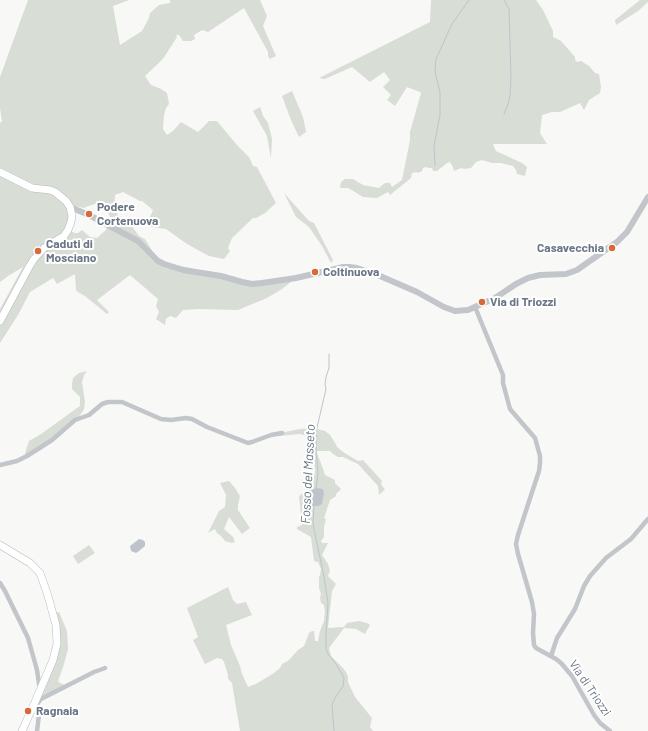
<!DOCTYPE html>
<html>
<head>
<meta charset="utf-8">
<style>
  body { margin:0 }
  canvas { display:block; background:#f8f8f6 }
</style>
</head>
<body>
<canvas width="648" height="731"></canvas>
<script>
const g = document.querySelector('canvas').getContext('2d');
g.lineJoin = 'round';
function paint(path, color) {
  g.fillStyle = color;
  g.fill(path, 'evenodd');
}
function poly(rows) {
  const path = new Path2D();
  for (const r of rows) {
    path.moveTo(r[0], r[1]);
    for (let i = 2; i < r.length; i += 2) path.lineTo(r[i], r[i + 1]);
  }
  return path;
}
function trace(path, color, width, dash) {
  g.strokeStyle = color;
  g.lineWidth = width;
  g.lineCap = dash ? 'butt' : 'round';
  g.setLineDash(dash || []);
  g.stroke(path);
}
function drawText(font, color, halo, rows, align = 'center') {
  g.font = font + ' Barlow,sans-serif';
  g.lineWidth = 4;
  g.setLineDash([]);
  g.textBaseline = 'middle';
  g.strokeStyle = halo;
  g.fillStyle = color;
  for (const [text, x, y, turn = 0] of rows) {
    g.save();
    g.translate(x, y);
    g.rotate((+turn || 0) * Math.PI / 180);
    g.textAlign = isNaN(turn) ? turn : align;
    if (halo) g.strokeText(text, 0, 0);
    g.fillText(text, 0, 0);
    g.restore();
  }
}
paint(poly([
  [28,0,129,0,113,6,120,45,142,31,149,18,150,13,159,5,170,3,170,0,260,0,267,16,263,26,276,56,270,59,268,56,268,52,244,8,208,32,202,30,194,35,195,39,191,41,183,41,179,35,176,35,177,37,163,59,145,76,151,85,161,89,167,93,169,104,166,108,164,115,163,129,167,135,173,131,181,122,198,132,209,121,217,121,237,145,249,157,253,166,257,167,276,203,265,213,256,218,253,218,232,238,228,248,230,251,224,259,209,256,187,244,166,229,146,226,153,210,142,201,140,201,123,192,115,195,114,208,118,215,131,225,139,236,145,239,158,260,242,282,296,278,282,289,267,298,250,305,238,310,197,309,183,310,176,318,170,316,166,319,165,325,156,319,159,312,156,306,158,299,130,275,97,300,109,312,107,314,85,296,78,292,76,290,75,274,57,284,53,278,30,292,18,315,0,343,0,309,23,267,8,276,0,282,0,123,2,121,0,108,0,77],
  [95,204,105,206,110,217,106,230,97,238,90,237,82,230,78,233,75,233,68,230,70,205,84,208,88,206],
  [431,0,536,0,543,10,553,31,553,37,561,41,575,57,575,60,577,62,581,61,589,66,595,73,599,74,601,87,600,93,589,100,584,110,580,103,560,112,552,112,542,115,540,133,547,144,494,144,493,145,496,151,522,163,527,167,525,176,517,174,516,170,513,166,501,163,492,163,482,160,476,162,471,168,464,169,461,168,454,171,453,167,450,162,447,163,437,171,433,171,432,168,429,168,426,167,423,168,422,171,418,173,417,172,412,173,411,178,390,195,388,192,377,198,363,197,355,192,348,188,340,188,341,182,345,179,353,179,363,185,379,188,385,183,390,183,392,187,402,180,410,140,410,132,421,93,420,92,407,87,395,106,387,100,391,95,383,87,390,80,384,72,370,82,352,67,325,79,319,78,430,22],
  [640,0,648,0,648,2,638,11,616,25,615,20],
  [292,91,303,117,306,132,299,137,291,120,282,96],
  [260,107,263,116,268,123,272,139,271,158,267,136,253,111],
  [284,193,309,221,314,223,333,260,331,263,322,246,309,227,296,217],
  [87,371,84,375,82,382,85,402,84,409,81,414,75,420,24,458,26,450,29,441,41,434,80,406,80,397,72,389,72,384,73,378,79,373],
  [313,428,325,431,330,435,338,448,343,452,358,461,363,460,382,481,381,484,385,490,383,491,379,495,378,486,358,464,343,457,338,457,333,454,330,451,316,451,322,466,325,475,335,480,335,483,341,489,336,494,336,496,330,500,324,518,326,519,324,527,324,537,321,541,322,543,328,543,322,555,328,564,330,571,328,576,336,584,332,591,328,628,344,627,347,623,359,621,367,623,370,625,365,634,356,629,344,628,329,648,331,656,342,667,346,672,348,677,348,682,355,697,372,718,370,727,373,731,240,731,232,683,228,679,228,675,224,662,222,659,217,658,205,664,193,640,198,637,187,608,228,587,233,600,237,604,246,602,252,615,226,625,231,645,240,666,242,674,248,687,256,684,274,673,280,668,282,664,288,661,298,650,304,646,309,633,312,631,314,631,315,641,318,641,320,631,324,621,325,611,324,605,321,603,320,598,321,594,319,588,319,577,320,575,321,569,318,562,314,561,311,537,297,529,297,527,302,525,299,496,303,493,304,494,313,480,315,472,314,458,312,453,311,437,300,434,279,436,275,434,300,429],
  [229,481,235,488,240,496,238,505,238,510,250,528,242,534,229,517,224,529,233,537,235,542,232,543,225,541,221,536,217,533,215,529,208,533,219,511,225,507,226,495,220,483],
  [89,545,95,553,78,564,73,556],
  [59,612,67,631,68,649,64,664,58,681,60,683,67,686,39,702,57,644,53,613]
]), '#d8ddd5');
paint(poly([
  [317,488,323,489,324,493,322,504,318,506,311,506,307,503,307,495,312,490],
  [139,539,143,540,145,542,145,546,139,551,136,553,131,551,130,546]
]), '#bdc5cb');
trace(poly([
  [504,114,508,104,510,96,511,77,509,9,504,0],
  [435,166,434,146,440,115,440,92,435,72,436,59,452,24,469,0],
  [316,489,318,473,316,449,316,432,326,389,325,384,326,377,329,368,329,354],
  [314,506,313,524,324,577,328,603,326,633,326,649,328,654,336,664,344,678,343,686,335,698,332,705,334,731]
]), '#bdc5cb', 1);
const secondary = poly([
  [0,172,32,188,50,190,55,192,66,201,70,207,72,216,71,222,68,230,64,236,44,248,34,259,29,267,0,321],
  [0,545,30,563,40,573,48,596,56,625,57,644,53,660,35,702,22,731]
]);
trace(secondary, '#b5b9be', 8);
trace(poly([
  [475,307,503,375,503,383,510,409,516,416,535,438,540,456,540,463,539,471,518,535,516,544,518,554,532,602,534,614,533,633,534,645,536,648,556,659,561,663,572,676,594,715,600,723,610,731],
  [0,465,17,461,27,456,52,440,75,420,89,415,102,404,108,402,122,402,161,419,171,420,186,418,192,419,207,427,248,443,252,442,271,435,282,433],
  [0,583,5,591,28,638,37,670,39,684,41,687],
  [551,656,557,638,575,609,584,586,590,576,606,558,631,539,648,519],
  [36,704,39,715,37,731],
  [36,705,41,699,94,672,105,668]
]), '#c2c5c9', 4.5);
trace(poly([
  [70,207,89,215,138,241,158,261,164,264,183,270,221,276,242,282,252,284,262,283,296,278,335,269,343,267,350,267,357,268,380,276,417,292,444,307,455,311,468,310,495,298,516,284,528,278,540,275,566,274,577,270,617,242,627,232,648,197]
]), '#c2c5c9', 6);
trace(secondary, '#fff', 7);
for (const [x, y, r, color] of [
  [89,214,4,"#d66a39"],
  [612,248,4,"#d66a39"],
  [38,251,4,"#d66a39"],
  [315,272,4,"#d66a39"],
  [482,302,4,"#d66a39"],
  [28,711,4,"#d66a39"]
]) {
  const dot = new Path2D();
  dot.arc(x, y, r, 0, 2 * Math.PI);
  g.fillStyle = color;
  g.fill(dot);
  trace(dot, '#fff', 1.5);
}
drawText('bold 12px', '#6a7685', '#fff', [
  ["Podere",97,207],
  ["Cortenuova",97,221],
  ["Caduti di",46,244],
  ["Mosciano",46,258],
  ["Casavecchia",604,248,"right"],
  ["Coltinuova",323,272],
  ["Via di Triozzi",490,302],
  ["Ragnaia",36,711]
], 'left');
drawText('12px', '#6a7685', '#fff', [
  ["Via di Triozzi",590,688,56]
]);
drawText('italic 13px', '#667780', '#fff', [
  ["Fosso del Masseto",308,474,-87]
]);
</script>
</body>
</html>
